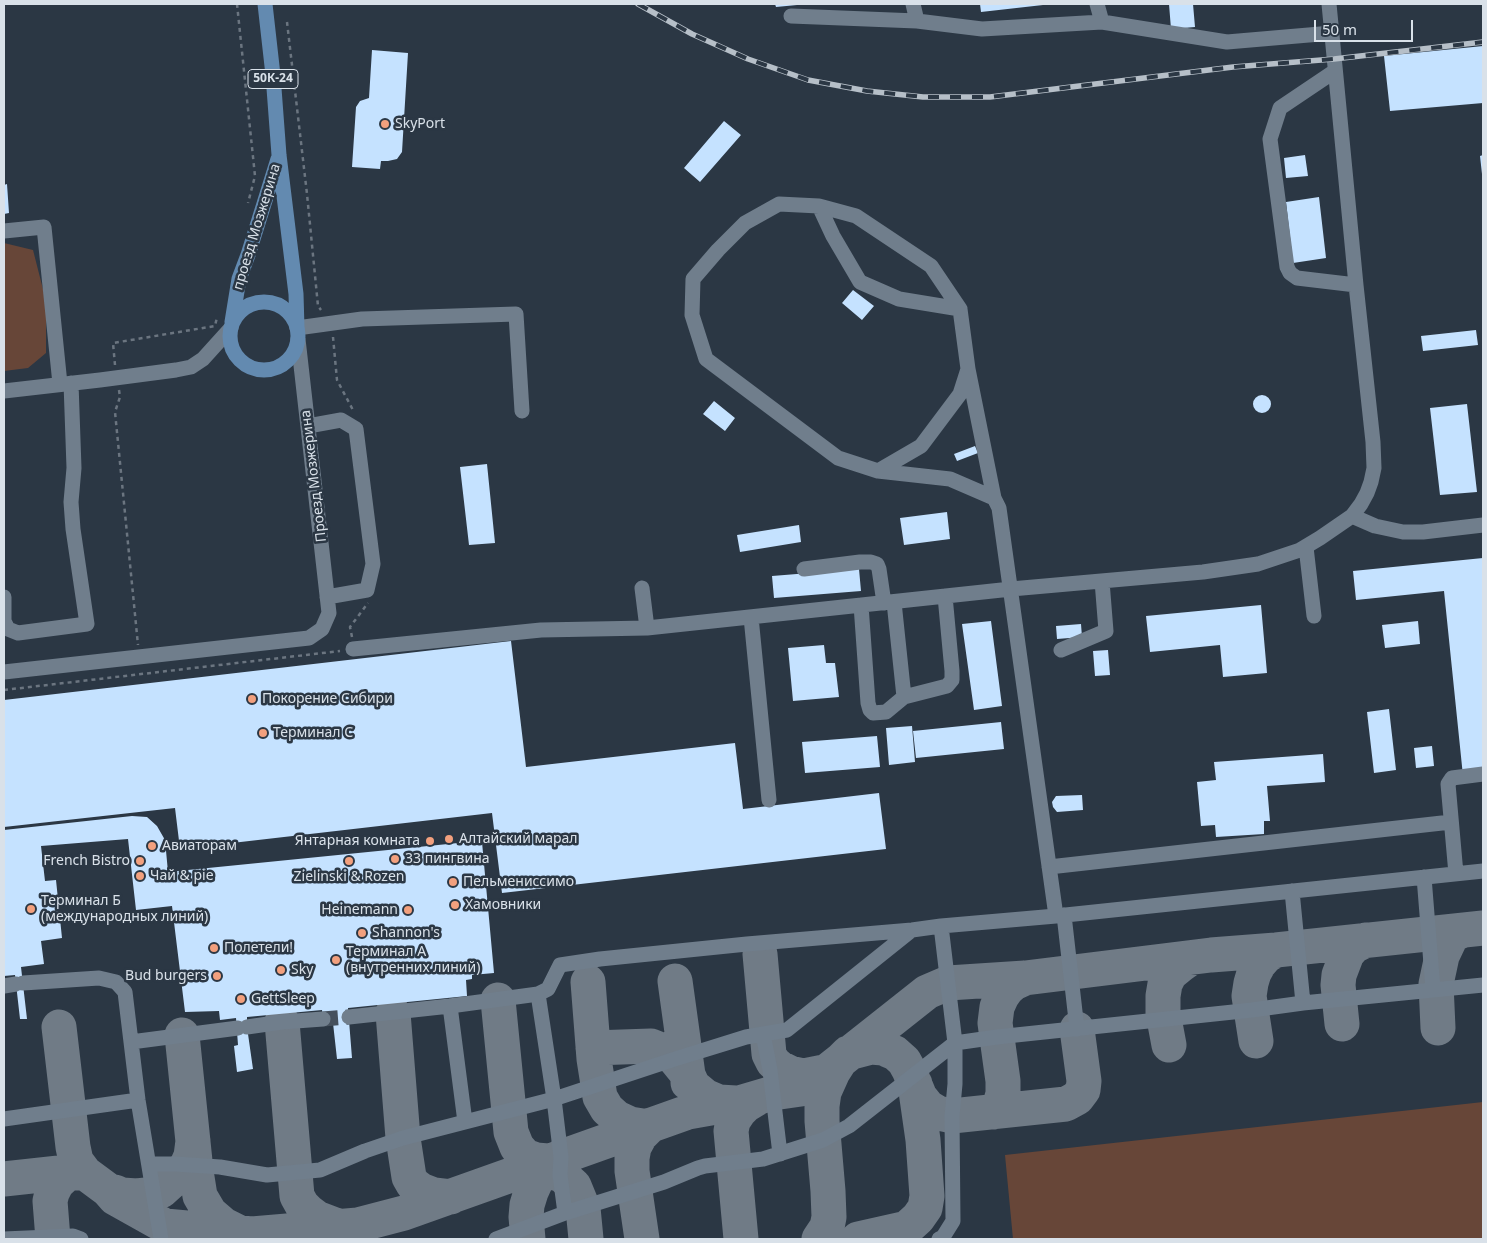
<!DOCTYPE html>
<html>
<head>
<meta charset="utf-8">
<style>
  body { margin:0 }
  #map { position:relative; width:1487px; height:1243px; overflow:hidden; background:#2b3744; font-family:"Noto Sans",sans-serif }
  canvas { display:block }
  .frame { position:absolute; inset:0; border:5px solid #d9e1e9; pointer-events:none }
  .scale { position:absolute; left:1314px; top:20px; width:99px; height:22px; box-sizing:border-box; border:2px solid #d9e1e9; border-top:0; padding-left:6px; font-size:15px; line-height:18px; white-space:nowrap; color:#d9e1e9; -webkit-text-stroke:4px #2b3744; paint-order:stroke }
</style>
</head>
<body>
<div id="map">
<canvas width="1487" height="1243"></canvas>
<div class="frame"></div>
<div class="scale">50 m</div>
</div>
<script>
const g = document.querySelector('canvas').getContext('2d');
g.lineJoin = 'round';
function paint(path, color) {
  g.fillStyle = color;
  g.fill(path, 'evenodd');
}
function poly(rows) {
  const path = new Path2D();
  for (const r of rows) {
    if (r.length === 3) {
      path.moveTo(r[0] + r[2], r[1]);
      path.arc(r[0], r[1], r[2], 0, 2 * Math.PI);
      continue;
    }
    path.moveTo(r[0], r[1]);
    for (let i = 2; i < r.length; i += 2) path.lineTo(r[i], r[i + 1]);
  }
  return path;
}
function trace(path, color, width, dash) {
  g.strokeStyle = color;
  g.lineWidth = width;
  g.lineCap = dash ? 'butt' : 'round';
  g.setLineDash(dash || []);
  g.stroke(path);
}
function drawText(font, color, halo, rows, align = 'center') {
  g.font = font + ' "Noto Sans",sans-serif';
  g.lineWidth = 5;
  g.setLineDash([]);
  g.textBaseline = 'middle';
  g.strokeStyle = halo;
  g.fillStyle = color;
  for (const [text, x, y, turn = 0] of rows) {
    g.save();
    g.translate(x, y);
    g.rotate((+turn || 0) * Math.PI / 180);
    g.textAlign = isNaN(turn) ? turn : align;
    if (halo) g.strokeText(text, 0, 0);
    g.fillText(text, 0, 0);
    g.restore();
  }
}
paint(poly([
  [4,243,33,250,46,301,46,353,28,368,4,371],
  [1483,1102,1483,1239,1013,1239,1005,1155]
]), '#674638');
trace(poly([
  [760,954,769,1054,773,1062,780,1068,790,1073,804,1076,824,1072],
  [675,981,688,1075,693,1086,705,1096,719,1102,736,1103],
  [588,982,594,1059,600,1097,607,1109,617,1118,630,1124,649,1127],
  [498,1000,511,1132,517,1147,525,1156,536,1160,548,1161],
  [393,1013,403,1138,409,1177,413,1184,421,1190,434,1195,451,1197],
  [282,1022,297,1196,302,1205,309,1212,317,1218,338,1226],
  [1342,1024,1338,985,1339,975,1347,954,1354,946,1366,940],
  [59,1027,73,1147,76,1161,85,1173],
  [1438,1028,1436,984,1442,956,1451,937,1456,933,1465,930],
  [182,1035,196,1171,200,1196,210,1213,224,1225,238,1232],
  [1256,1041,1249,996,1251,983,1254,973,1259,964,1266,956,1276,950],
  [1169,1045,1163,1013,1163,996,1165,984,1170,974,1181,965,1191,958],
  [593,1048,651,1046,666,1052,675,1059,688,1075,688,1083],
  [994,1112,1000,1104,1003,1094,1003,1081,995,1023,997,1007,1002,996,1007,989,1014,983,1025,978],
  [526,1169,547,1169,563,1176,574,1186,583,1208,586,1239],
  [4,1179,59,1173,85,1173,108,1190,115,1198,165,1226,252,1234,358,1225,404,1213,688,1112,739,1103,773,1093,801,1089,812,1083,927,992,948,983,1025,978,1211,955,1276,950,1483,928],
  [115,1192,122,1195,137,1196,146,1195,161,1191,181,1173,187,1165,191,1156,193,1141],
  [53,1239,50,1201,52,1193,57,1183,69,1172],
  [528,1239,526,1217,527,1205,531,1192,536,1181,547,1169,560,1157],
  [642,1239,632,1171,632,1158,634,1147,640,1136,649,1127],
  [741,1239,731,1131,733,1121,739,1112,746,1105,756,1099],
  [819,1239,827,1227,829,1217,828,1191,822,1121,822,1106,824,1092,833,1072,840,1061,848,1053,871,1047,883,1048,895,1053,904,1061,909,1070,920,1097,928,1107,938,1113,952,1116,1066,1104,1077,1098,1083,1090,1084,1081,1077,1029],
  [858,1239,907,1228,918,1218,925,1208,927,1196,923,1140,915,1084]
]), '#707b86', 35);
paint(poly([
  [775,4,797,4,797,5,776,7],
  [980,4,1042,4,1043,5,981,12],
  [1169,4,1193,4,1195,27,1171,29],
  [1483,46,1483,103,1390,111,1384,56],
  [372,50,408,53,402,152,397,159,388,161,381,161,380,169,352,167,356,107,360,101,369,98],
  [724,121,741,135,700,182,684,168],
  [1305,155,1308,176,1286,178,1284,158],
  [1483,155,1483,174,1482,174,1480,156],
  [7,184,9,213,4,214,4,185],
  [1319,197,1326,258,1293,263,1286,202],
  [853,290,874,306,862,320,842,303],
  [1476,330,1478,345,1423,351,1421,336],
  [1262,404,9],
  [714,401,735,418,725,431,703,414],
  [1467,404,1477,492,1440,495,1430,408],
  [975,446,978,453,957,461,954,454],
  [487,464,495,543,469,545,460,467],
  [947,512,950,539,904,545,900,518],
  [799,525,801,542,740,552,737,535],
  [1483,558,1483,774,1463,776,1444,591,1356,600,1353,571],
  [859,569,861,591,774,598,772,576],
  [1261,605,1267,673,1223,677,1220,645,1150,652,1146,616],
  [991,621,1002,706,974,710,962,624],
  [1418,621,1420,644,1385,648,1382,625],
  [1081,624,1082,637,1057,639,1056,626],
  [511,641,526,767,735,743,743,809,879,793,886,849,502,893,492,813,180,849,175,808,4,827,4,700],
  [824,645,826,663,835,663,839,697,793,701,788,648],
  [1108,650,1110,675,1095,676,1093,651],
  [1389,709,1396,770,1374,773,1367,712],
  [1001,722,1004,749,916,758,913,731],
  [912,726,915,762,889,765,886,728],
  [877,736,880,767,805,773,802,742],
  [1432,746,1434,766,1416,768,1414,748],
  [1323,754,1325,782,1267,786,1270,821,1264,821,1264,834,1216,837,1215,825,1201,826,1197,782,1216,780,1214,762],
  [1082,795,1083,810,1057,812,1053,807,1052,802,1056,796],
  [132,816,147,817,157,826,165,840,168,872,458,843,482,842,494,973,472,975,472,979,466,980,467,996,348,1008,352,1058,337,1059,333,1023,324,1023,322,1010,247,1017,247,1027,253,1069,237,1072,234,1046,238,1045,236,1018,220,1020,219,1011,185,1012,172,906,136,910,128,839,41,846,45,881,56,880,62,938,41,941,44,964,21,967,27,1019,20,1019,15,975,4,976,4,830]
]), '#c5e2ff');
trace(poly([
  [323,1019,349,1017]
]), '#45505d', 15, [15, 8]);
trace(poly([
  [237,4,255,176,248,203],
  [287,22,307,194,318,306,321,310],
  [333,337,337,380,354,412],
  [115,365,113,343,215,326,217,317],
  [119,390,120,397,115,412,138,645],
  [352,637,350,627,368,603],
  [4,690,340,651]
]), '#6b7580', 2.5, [4, 4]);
trace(poly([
  [913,4,917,21],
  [1097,4,1102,22],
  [791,16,917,21,982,29,1102,22,1227,42,1332,33],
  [1335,71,1280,108,1270,139,1287,267,1290,273,1297,278,1356,285],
  [819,206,833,236,860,282,899,299,960,309],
  [4,231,44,227,60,384],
  [297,328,362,319,516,314,522,411],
  [4,391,100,380,176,370,191,367,203,359,231,328],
  [308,426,341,420,356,429,373,564,367,590,327,597],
  [878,471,921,446,960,394,968,369],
  [994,498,950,479,878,471,838,458,706,359,692,315,693,279,718,250,745,223,779,204,819,206,856,216,931,266,960,309,968,369,994,498,999,508,1056,916],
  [1352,516,1375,526,1403,532,1423,532,1483,525],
  [1306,547,1314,616],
  [804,569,860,562,871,562,877,564,879,569,884,603],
  [642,588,647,628],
  [4,597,4,621,8,629,18,633,87,624,73,529,71,502,74,468,71,383],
  [861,605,868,703,870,710,873,713,886,712,904,697,894,602],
  [751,617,769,800],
  [353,649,541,630,647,628,1011,589,1203,572,1258,564,1300,550,1320,538,1352,516,1361,504,1367,493,1371,482,1374,468,1373,442,1356,285,1329,4],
  [1061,650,1106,631,1102,581],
  [4,672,309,638,322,629,329,613,298,339],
  [904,697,947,686,952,680,952,671,945,596],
  [1049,867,1451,822],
  [1456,874,1448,784,1452,778,1483,774],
  [1424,877,1433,989],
  [1292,891,1303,1003],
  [1064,915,1077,1029],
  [23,983,99,978,116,982,125,992,138,1100,161,1239],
  [4,986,16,984],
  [538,994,554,1099,561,1157,560,1175,565,1213],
  [450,1006,465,1122],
  [349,1017,450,1006,538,994,548,989,560,965,600,959,747,944,912,930,941,926,1056,916,1483,871],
  [247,1027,282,1022,323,1019],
  [763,1034,770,1070,780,1154],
  [131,1042,238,1028],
  [4,1119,138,1100],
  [149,1164,175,1164,220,1167,267,1175,320,1170,365,1151,403,1138,554,1099,675,1059,746,1037,787,1030,912,930],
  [4,1239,73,1236,81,1239],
  [496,1239,565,1213,664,1182,698,1168,705,1166,763,1159,823,1140,849,1126,955,1043,997,1037,1252,1010,1303,1003,1483,985],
  [939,1239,943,1237,953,1221,952,1116,955,1084,955,1043,941,926]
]), '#707e8c', 15);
trace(poly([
  [265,4,273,75,279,155,296,294,297,328],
  [264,336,34],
  [232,322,239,279,248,255,278,159]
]), '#638ab0', 15);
const rail = poly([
  [638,4,692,34,748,59,808,80,867,91,923,97,990,97,1233,67,1334,59,1483,42]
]);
trace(rail, '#b6bfc8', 5.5);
trace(rail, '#2b3744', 4, [11]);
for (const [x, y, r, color] of [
  [385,124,5,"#f2a07e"],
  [252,699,5,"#f2a07e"],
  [263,733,5,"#f2a07e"],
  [449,839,5,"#f2a07e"],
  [430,841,5,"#f2a07e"],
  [152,846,5,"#f2a07e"],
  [395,859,5,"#f2a07e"],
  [140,861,5,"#f2a07e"],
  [349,861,5,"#f2a07e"],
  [140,876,5,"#f2a07e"],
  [453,882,5,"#f2a07e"],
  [455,905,5,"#f2a07e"],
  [31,909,5,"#f2a07e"],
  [408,910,5,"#f2a07e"],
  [362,933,5,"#f2a07e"],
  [214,948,5,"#f2a07e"],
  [336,960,5,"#f2a07e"],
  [281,970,5,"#f2a07e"],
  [217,976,5,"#f2a07e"],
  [241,999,5,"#f2a07e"]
]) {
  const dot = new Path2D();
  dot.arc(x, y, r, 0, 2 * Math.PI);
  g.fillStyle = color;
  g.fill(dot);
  trace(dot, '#2b3744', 2);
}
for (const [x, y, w] of [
  [273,79,50]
]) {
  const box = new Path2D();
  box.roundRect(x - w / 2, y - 9.5, w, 19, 4);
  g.fillStyle = '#2b3744';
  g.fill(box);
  trace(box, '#d9e1e9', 1);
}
drawText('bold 12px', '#d9e1e9', null, [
  ["50К-24",273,79]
]);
drawText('14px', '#d9e1e9', '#2b3744', [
  ["SkyPort",395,124],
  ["Покорение Сибири",262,699],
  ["Терминал С",273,733],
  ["Алтайский марал",459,839],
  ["Янтарная комната",420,841,"right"],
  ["Авиаторам",162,846],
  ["33 пингвина",405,859],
  ["French Bistro",130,861,"right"],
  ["Чай & pie",150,876],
  ["Zielinski & Rozen",349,877,"center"],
  ["Пельмениссимо",463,882],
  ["Терминал Б",41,901],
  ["(международных линий)",41,917],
  ["Хамовники",465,905],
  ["Heinemann",398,910,"right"],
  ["Shannon's",372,933],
  ["Полетели!",224,948],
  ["Терминал А",346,952],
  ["(внутренних линий)",346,968],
  ["Sky",291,970],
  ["Bud burgers",207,976,"right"],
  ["GettSleep",251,999]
], 'left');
drawText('14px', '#d9e1e9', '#2b3744', [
  ["проезд Мозжерина",257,227,-73],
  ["Проезд Мозжерина",314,476,-97]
]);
</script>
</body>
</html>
